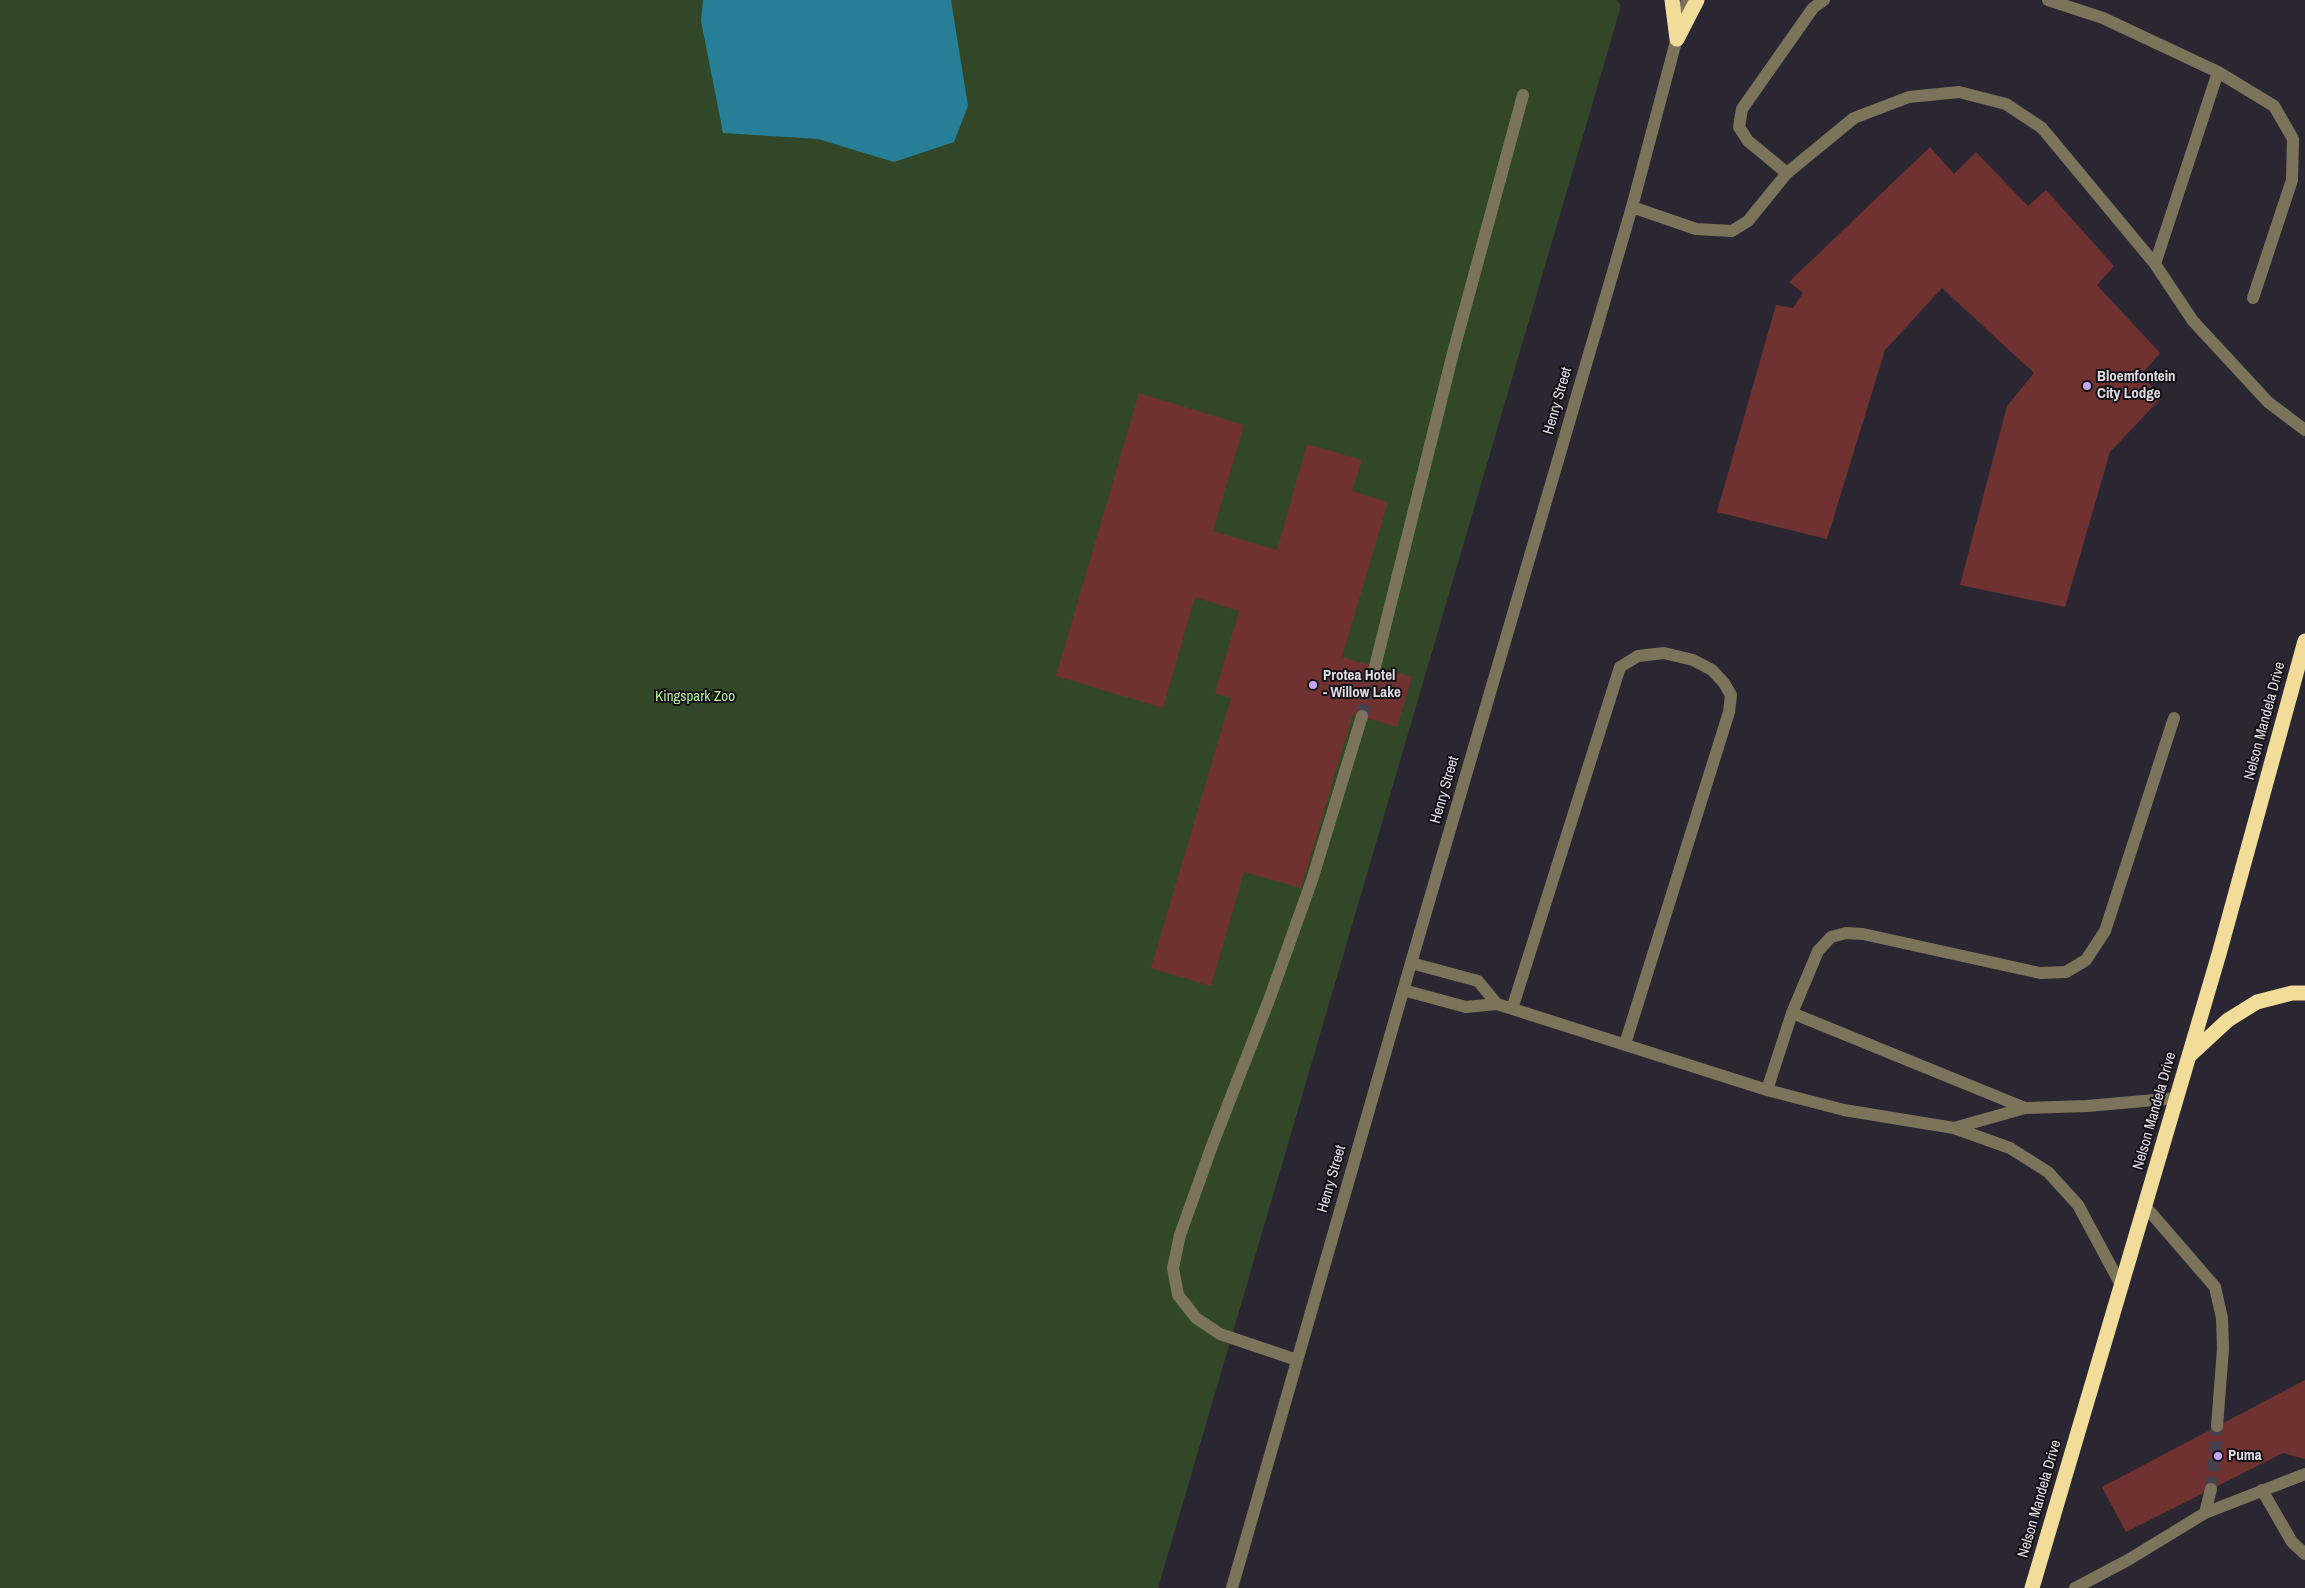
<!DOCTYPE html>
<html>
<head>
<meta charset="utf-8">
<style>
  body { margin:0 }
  canvas { display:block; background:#2b2732 }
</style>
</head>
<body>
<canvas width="2305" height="1588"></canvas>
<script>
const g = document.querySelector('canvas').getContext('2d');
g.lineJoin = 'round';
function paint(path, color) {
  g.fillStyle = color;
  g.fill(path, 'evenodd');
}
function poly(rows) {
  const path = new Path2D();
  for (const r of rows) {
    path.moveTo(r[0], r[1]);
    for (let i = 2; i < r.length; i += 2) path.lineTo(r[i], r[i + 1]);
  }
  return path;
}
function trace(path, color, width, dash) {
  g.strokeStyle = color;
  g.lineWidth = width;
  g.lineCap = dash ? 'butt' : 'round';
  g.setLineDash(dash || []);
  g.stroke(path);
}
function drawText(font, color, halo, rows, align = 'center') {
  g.font = font + ' "Archivo Narrow",sans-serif';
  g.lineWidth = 4;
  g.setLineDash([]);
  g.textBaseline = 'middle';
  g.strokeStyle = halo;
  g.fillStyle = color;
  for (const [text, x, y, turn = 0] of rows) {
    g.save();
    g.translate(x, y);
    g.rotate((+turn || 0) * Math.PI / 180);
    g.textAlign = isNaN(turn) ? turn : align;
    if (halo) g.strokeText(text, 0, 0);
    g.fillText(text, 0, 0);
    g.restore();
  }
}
paint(poly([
  [0,0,1617,0,1621,6,1158,1588,0,1588]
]), '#324727');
paint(poly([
  [703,0,951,0,968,106,954,142,894,162,818,139,723,133,701,21]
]), '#267f96');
paint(poly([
  [1930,147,1954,174,1976,152,2028,206,2046,190,2114,266,2097,285,2160,353,2141,375,2162,397,2110,452,2065,607,1960,585,2007,406,2034,373,1942,288,1885,350,1827,539,1717,512,1776,305,1793,308,1803,293,1789,282],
  [1139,393,1244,425,1213,531,1277,550,1307,444,1362,460,1352,491,1388,502,1342,657,1412,677,1397,727,1353,714,1301,888,1244,872,1211,986,1151,968,1231,698,1215,693,1239,611,1195,597,1163,708,1056,676],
  [2305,1380,2305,1459,2283,1453,2126,1532,2102,1487]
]), '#703230');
trace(poly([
  [1362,716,1375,667],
  [2211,1489,2217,1426]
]), '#46424d', 12, [12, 6]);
trace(poly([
  [2048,0,2103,18,2218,72,2155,264],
  [2218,72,2274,106,2293,139,2292,180,2253,298],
  [1787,173,1748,141,1739,127,1742,109,1813,8,1824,0],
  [1632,207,1696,229,1732,231,1748,221,1787,173,1854,118,1909,97,1959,92,2006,104,2042,128,2155,264,2193,321,2268,402,2305,430],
  [1375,667,1453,353,1523,95],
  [1411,963,1478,981,1497,1004],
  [1403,990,1466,1007,1497,1004,1767,1090,1844,1110,1954,1128,2010,1148,2048,1172,2078,1205,2121,1285],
  [1512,1009,1620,667,1638,656,1664,653,1693,660,1712,670,1724,683,1731,695,1729,712,1625,1044],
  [1792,1013,2025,1108],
  [1767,1090,1792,1013,1818,951,1831,937,1846,933,1863,934,2040,973,2066,972,2086,960,2105,931,2174,718],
  [1954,1128,2025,1108,2087,1106,2177,1098],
  [2145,1206,2215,1287,2222,1318,2223,1349,2217,1426],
  [1297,1360,1220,1334,1196,1318,1178,1295,1173,1268,1180,1235,1213,1143,1269,1000,1312,880,1362,716],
  [2262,1490,2292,1542,2305,1554],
  [2205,1513,2305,1474],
  [1232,1588,1411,963,1632,207,1687,0],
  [2075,1588,2128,1560,2205,1513,2211,1489]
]), '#7c745a', 12);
trace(poly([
  [1672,0,1677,39],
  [1677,39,1697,0],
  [2190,1055,2228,1020,2257,1002,2292,993,2305,993],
  [2032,1588,2219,954,2305,641]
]), '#f1dc99', 15);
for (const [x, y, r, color] of [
  [2087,386,5,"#c3a7f2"],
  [1313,685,5,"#c3a7f2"],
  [2218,1456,5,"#c3a7f2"]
]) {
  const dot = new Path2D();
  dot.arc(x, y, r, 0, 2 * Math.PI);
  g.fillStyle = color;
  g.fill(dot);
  trace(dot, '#131116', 2);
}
drawText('bold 15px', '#e1dee6', '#131116', [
  ["Bloemfontein",2097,377],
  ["City Lodge",2097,394],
  ["Protea Hotel",1323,676],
  ["- Willow Lake",1323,693],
  ["Puma",2228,1456]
], 'left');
drawText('15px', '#e1dee6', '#131116', [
  ["Henry Street",1558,401,-74],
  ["Nelson Mandela Drive",2265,721,-75],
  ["Henry Street",1445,790,-74],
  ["Nelson Mandela Drive",2155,1111,-74],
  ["Henry Street",1332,1179,-74],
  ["Nelson Mandela Drive",2040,1499,-74]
]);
drawText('15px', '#b7ec9d', '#131116', [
  ["Kingspark Zoo",695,697]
]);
</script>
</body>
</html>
